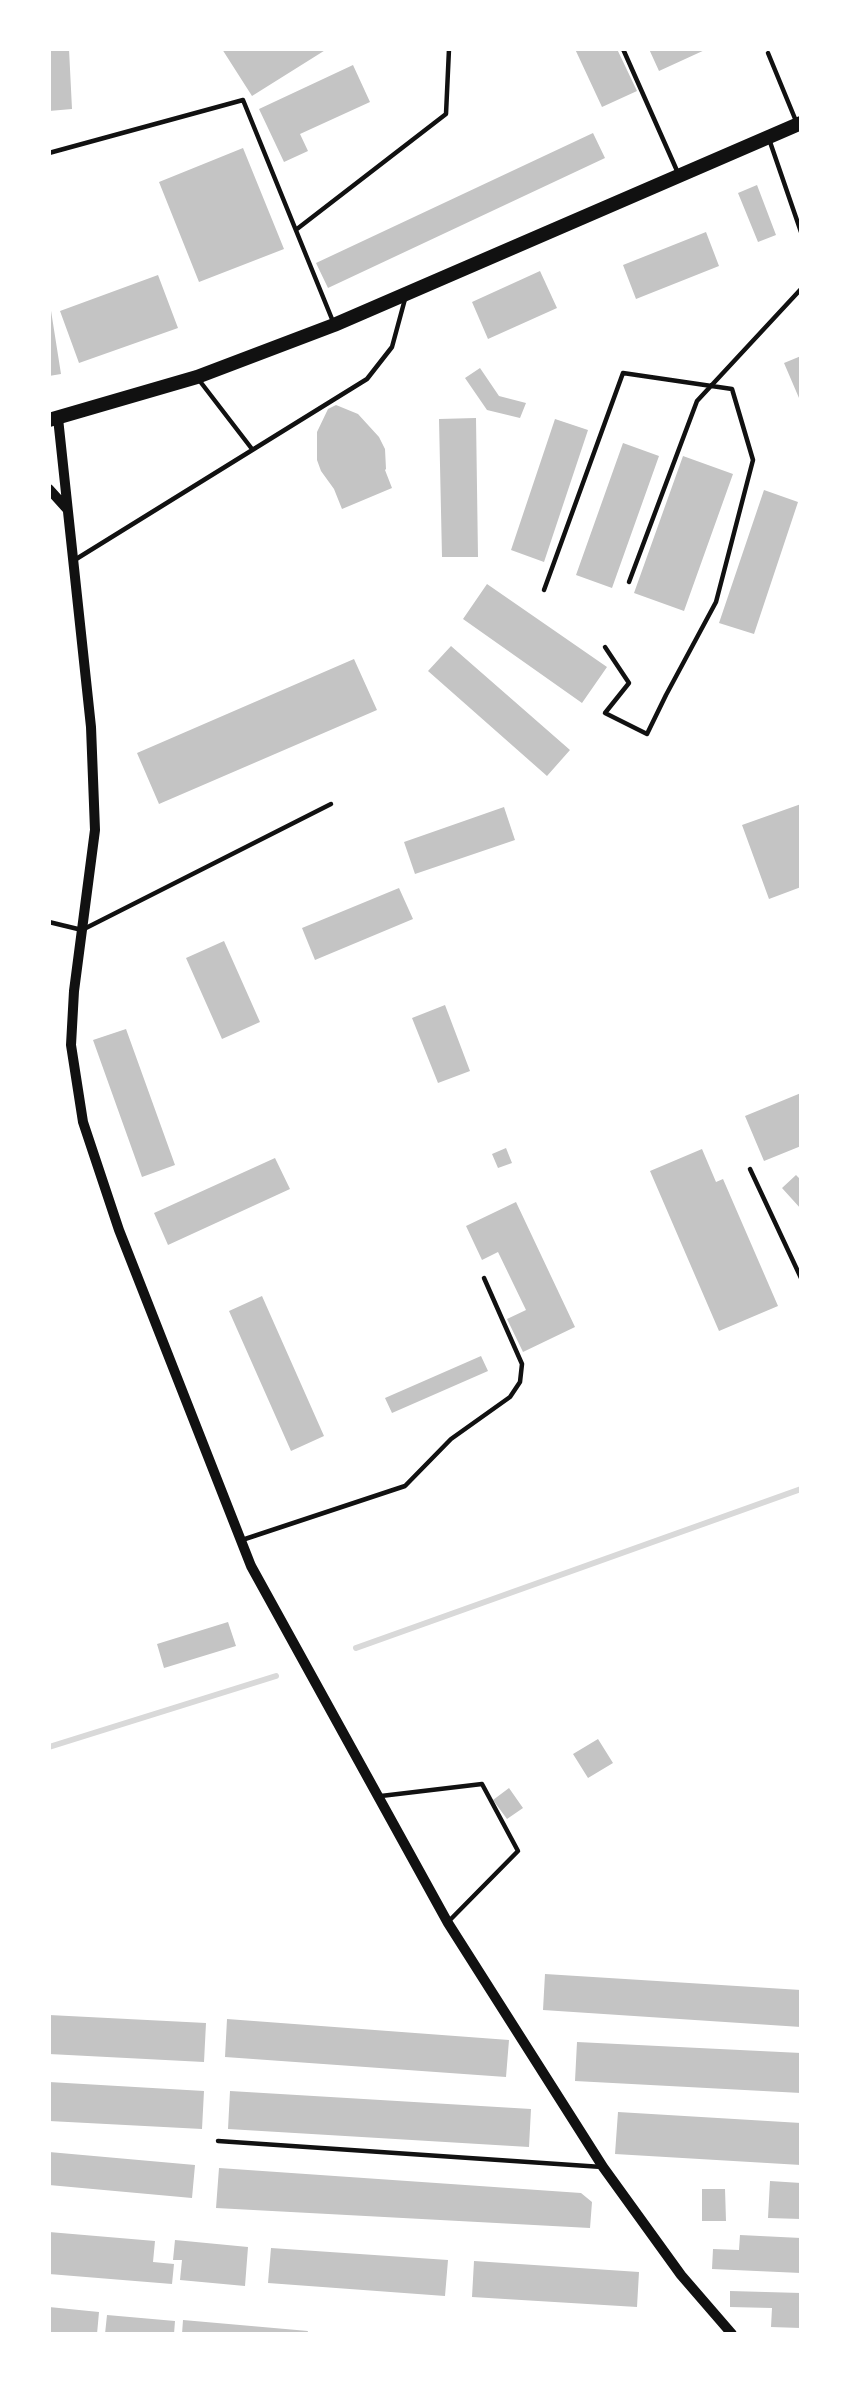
<!DOCTYPE html>
<html>
<head>
<meta charset="utf-8">
<style>
  body { margin:0 }
  #map { position:relative; width:850px; height:2383px; overflow:hidden; background:#fff; font-family:"Source Sans 3",sans-serif }
  canvas { display:block }
  .frame { position:absolute; inset:0; border:51px solid #fff; pointer-events:none }
</style>
</head>
<body>
<div id="map">
<canvas width="850" height="2383"></canvas>
<div class="frame"></div>
</div>
<script>
const g = document.querySelector('canvas').getContext('2d');
g.lineJoin = 'round';
function poly(rows) {
  const path = new Path2D();
  for (const r of rows) {
    path.moveTo(r[0], r[1]);
    for (let i = 2; i < r.length; i += 2) path.lineTo(r[i], r[i + 1]);
  }
  return path;
}
function trace(path, color, width, dash) {
  g.strokeStyle = color;
  g.lineWidth = width;
  g.lineCap = dash ? 'butt' : 'round';
  g.setLineDash(dash || []);
  g.stroke(path);
}
function paint(path, color) {
  g.fillStyle = color;
  g.fill(path, 'evenodd');
}
trace(poly([
  [356,1648,801,1489],
  [49,1747,276,1676]
]), '#d9d9d9', 6);
paint(poly([
  [49,49,69,49,72,109,49,111],
  [222,49,327,49,252,96],
  [575,49,617,49,637,91,602,107],
  [649,49,707,49,659,71],
  [353,65,370,102,300,134,308,151,284,162,259,109],
  [593,133,605,158,328,288,316,263],
  [243,148,284,249,199,282,159,182],
  [757,185,776,235,758,242,738,193],
  [706,232,719,266,636,299,623,265],
  [540,271,557,308,488,339,472,302],
  [158,275,178,328,79,363,60,311],
  [49,298,61,374,49,376],
  [801,356,801,397,799,398,784,363],
  [480,368,499,396,526,403,520,418,487,410,465,378],
  [336,405,358,414,379,437,385,449,386,469,385,470,392,488,342,509,334,489,321,471,317,460,317,432,328,409],
  [476,418,478,557,442,557,439,419],
  [555,419,588,430,544,562,511,550],
  [623,443,659,456,612,588,576,575],
  [683,456,733,474,684,611,634,593],
  [764,490,798,502,754,634,719,623],
  [487,584,607,667,582,703,463,619],
  [451,646,570,750,547,776,428,671],
  [354,659,377,710,159,804,137,753],
  [801,804,801,887,769,899,742,825],
  [504,807,515,840,415,874,404,842],
  [399,888,413,919,315,960,302,928],
  [224,941,260,1022,222,1039,186,958],
  [445,1005,470,1071,438,1083,412,1018],
  [126,1029,175,1165,142,1177,93,1040],
  [801,1093,801,1146,764,1161,745,1116],
  [506,1148,512,1163,498,1168,492,1154],
  [702,1149,716,1182,723,1179,778,1306,719,1331,650,1171],
  [275,1158,290,1189,168,1245,154,1213],
  [796,1175,801,1180,801,1209,782,1188],
  [516,1202,575,1327,523,1352,507,1319,526,1310,498,1252,482,1260,466,1226],
  [262,1296,324,1436,291,1451,229,1311],
  [481,1356,488,1371,392,1413,385,1398],
  [228,1622,236,1646,164,1668,157,1644],
  [598,1739,613,1763,588,1778,573,1754],
  [509,1788,523,1808,507,1819,493,1800],
  [545,1974,801,1990,801,2027,543,2010],
  [49,2015,206,2023,204,2062,49,2054],
  [227,2019,509,2040,506,2077,225,2057],
  [577,2042,801,2053,801,2093,575,2081],
  [49,2082,204,2091,202,2129,49,2121],
  [230,2091,531,2109,529,2147,228,2129],
  [618,2112,801,2123,801,2165,615,2154],
  [49,2152,195,2165,192,2198,49,2185],
  [219,2168,581,2193,592,2202,590,2228,216,2208],
  [770,2181,801,2183,801,2219,768,2218],
  [702,2189,725,2189,726,2221,702,2221],
  [49,2232,155,2241,153,2262,174,2264,172,2284,49,2274],
  [740,2235,801,2238,801,2273,712,2269,713,2249,739,2250],
  [175,2240,248,2247,245,2286,180,2280,182,2260,173,2260],
  [271,2248,448,2260,445,2296,268,2283],
  [474,2261,639,2272,637,2307,472,2297],
  [730,2291,801,2293,801,2328,771,2327,772,2308,730,2307],
  [49,2307,99,2312,97,2334,49,2334],
  [107,2315,175,2321,174,2334,105,2334],
  [183,2320,308,2331,307,2334,182,2334]
]), '#c4c4c4');
trace(poly([
  [623,49,678,173],
  [768,53,796,121],
  [769,139,801,232],
  [49,153,243,100,334,324],
  [297,229,446,114,449,49],
  [199,380,252,449],
  [73,561,367,379,392,347,405,299],
  [629,582,697,401,801,289],
  [544,590,623,373,732,389,753,460,716,602,666,695,647,734,605,713,629,683,605,647],
  [49,922,82,930,331,804],
  [750,1169,801,1278],
  [242,1540,405,1486,451,1439,510,1397,520,1382,522,1364,484,1278],
  [381,1796,482,1784,518,1851,448,1922],
  [218,2141,602,2167]
]), '#111', 4.5);
trace(poly([
  [58,418,91,727,95,830,74,991,71,1045,83,1122,119,1230,251,1566,448,1923,603,2167,681,2275,732,2334],
  [49,489,67,509]
]), '#111', 10);
trace(poly([
  [49,420,197,377,334,325,801,123]
]), '#111', 14);
</script>
</body>
</html>
